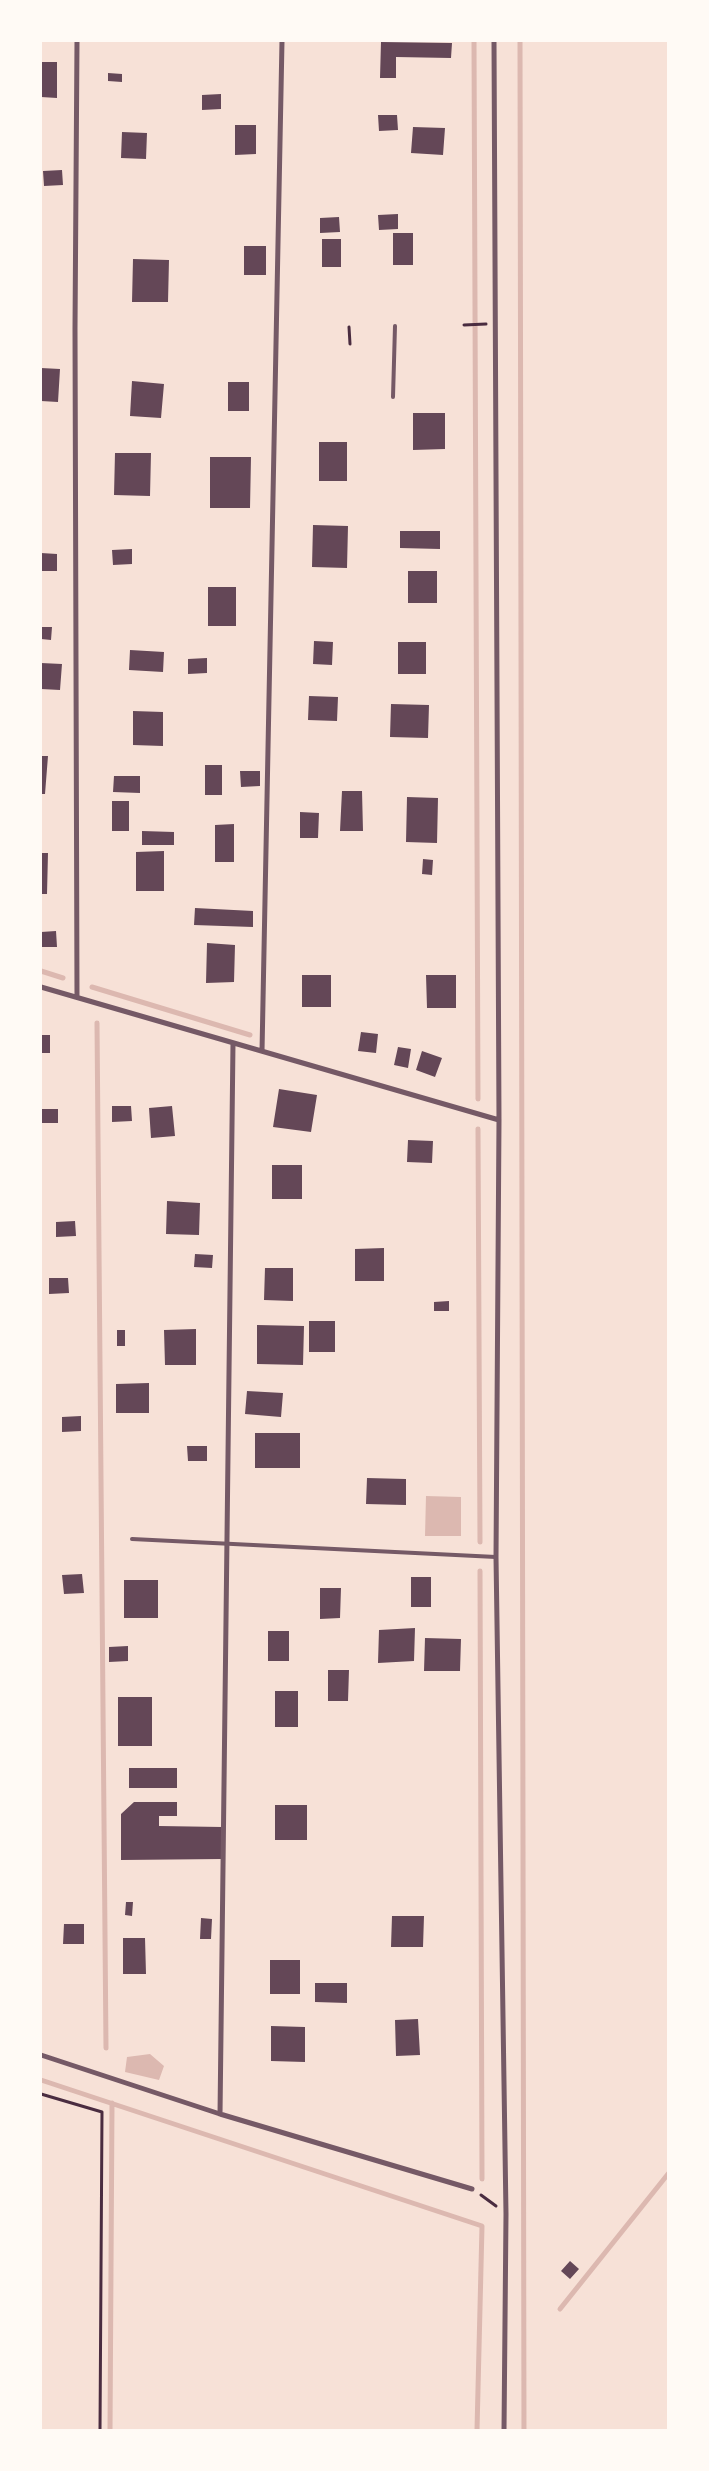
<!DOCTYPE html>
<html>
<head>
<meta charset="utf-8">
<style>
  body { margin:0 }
  #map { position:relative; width:709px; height:2471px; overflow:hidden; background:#f7e1d7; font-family:"Exo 2",sans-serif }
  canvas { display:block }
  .frame { position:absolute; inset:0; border:42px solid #fffaf5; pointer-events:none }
</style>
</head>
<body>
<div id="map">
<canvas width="709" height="2471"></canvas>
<div class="frame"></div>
</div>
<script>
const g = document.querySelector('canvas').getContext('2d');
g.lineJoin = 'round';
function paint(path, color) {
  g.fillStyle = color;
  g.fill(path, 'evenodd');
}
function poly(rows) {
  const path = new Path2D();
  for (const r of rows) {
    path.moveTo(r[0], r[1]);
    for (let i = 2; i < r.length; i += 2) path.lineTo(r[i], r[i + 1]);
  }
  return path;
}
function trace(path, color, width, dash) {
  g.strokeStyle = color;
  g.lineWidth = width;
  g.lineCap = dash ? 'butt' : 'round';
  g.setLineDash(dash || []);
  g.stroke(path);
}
paint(poly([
  [426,1496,461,1497,461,1536,425,1536],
  [150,2054,164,2066,159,2080,125,2072,127,2057]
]), '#dcb8b0');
trace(poly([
  [474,41,478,1099],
  [520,41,524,2430],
  [41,971,63,978],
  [92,987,250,1035],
  [97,1023,106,2048],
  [478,1129,480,1542],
  [480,1571,482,2179],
  [41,2080,482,2226,477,2430],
  [560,2309,668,2174],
  [110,2430,112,2103]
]), '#dcb8b0', 5);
paint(poly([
  [381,42,452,43,451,58,396,57,396,78,380,78],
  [41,62,57,62,57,98,41,97],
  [108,73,122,74,122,82,108,81],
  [221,94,221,109,202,110,202,95],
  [378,115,397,115,398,130,379,131],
  [235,125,256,125,256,154,235,155],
  [413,127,445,128,443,155,411,153],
  [122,132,147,133,146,159,121,158],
  [62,170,63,185,44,186,43,171],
  [398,214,398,229,379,230,378,215],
  [339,217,340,232,320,233,320,218],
  [393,233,413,233,413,265,393,265],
  [322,239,341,239,341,267,322,267],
  [244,246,266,246,266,275,244,275],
  [133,259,169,260,168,302,132,302],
  [41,368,60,369,58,402,41,401],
  [132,381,164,384,161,418,130,416],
  [228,382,249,382,249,411,228,411],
  [413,413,445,413,445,449,413,450],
  [319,442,347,442,347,481,319,481],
  [115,453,151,453,150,496,114,495],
  [210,457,251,457,250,508,210,508],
  [313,525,348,526,347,568,312,567],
  [400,531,440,531,440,549,400,548],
  [132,549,132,564,113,565,112,550],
  [41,553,57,554,57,571,41,571],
  [408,571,437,571,437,603,408,603],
  [208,587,236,587,236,626,208,626],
  [41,627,52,627,51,640,41,639],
  [314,641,333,642,332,665,313,664],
  [398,642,426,642,426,674,398,674],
  [130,650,164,652,163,672,129,670],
  [207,658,207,673,188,674,188,659],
  [41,663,62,664,60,690,41,689],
  [309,696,338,697,337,721,308,720],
  [391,704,429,705,428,738,390,737],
  [133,711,163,712,163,746,133,745],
  [41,756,48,756,45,794,41,794],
  [205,765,222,765,222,795,205,795],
  [240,771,260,771,260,786,241,787],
  [114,776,140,776,140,793,113,792],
  [342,791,362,791,363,831,340,831],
  [407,797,438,798,437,843,406,842],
  [112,801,129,801,129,831,112,831],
  [300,812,319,813,318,838,300,838],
  [234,824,234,862,215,862,215,825],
  [142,831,174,832,174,845,142,845],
  [164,851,164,891,136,891,136,852],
  [41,853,48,853,47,894,41,894],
  [423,859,433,860,432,875,422,874],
  [195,908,253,911,253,927,194,925],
  [56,931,57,947,41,947,41,932],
  [207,943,235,945,234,982,206,983],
  [302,975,331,975,331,1007,302,1007],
  [426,975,456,975,456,1008,427,1008],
  [361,1032,378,1034,376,1053,358,1051],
  [41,1035,50,1035,50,1053,41,1053],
  [398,1047,411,1049,408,1068,394,1065],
  [422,1051,442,1058,435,1077,416,1070],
  [279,1089,317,1095,311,1132,273,1127],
  [112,1106,131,1106,132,1121,112,1122],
  [172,1106,175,1136,151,1138,149,1108],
  [41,1109,58,1109,58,1123,41,1123],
  [408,1140,433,1141,432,1163,407,1162],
  [272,1165,302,1165,302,1199,272,1199],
  [167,1201,200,1203,199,1235,166,1234],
  [75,1221,76,1236,56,1237,56,1222],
  [384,1248,384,1281,355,1281,355,1249],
  [195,1254,213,1255,212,1268,194,1267],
  [265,1268,293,1268,293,1301,264,1300],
  [49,1278,68,1278,69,1293,49,1294],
  [449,1301,449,1311,434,1311,434,1302],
  [309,1321,335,1321,335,1352,309,1352],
  [257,1325,304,1326,303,1365,257,1364],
  [196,1329,196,1365,165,1365,164,1330],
  [117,1330,125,1330,125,1346,117,1346],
  [149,1383,149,1413,116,1413,116,1384],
  [247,1391,283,1393,281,1417,245,1414],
  [81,1416,81,1431,62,1432,62,1417],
  [255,1433,300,1433,300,1468,255,1468],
  [187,1446,207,1446,207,1461,188,1461],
  [367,1478,406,1479,406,1505,366,1504],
  [82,1574,84,1593,64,1594,62,1575],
  [411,1577,431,1577,431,1607,411,1607],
  [124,1580,158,1580,158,1618,124,1618],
  [320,1588,341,1588,340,1618,320,1619],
  [415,1628,414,1661,378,1663,379,1630],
  [268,1631,289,1631,289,1661,268,1661],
  [425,1638,461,1639,460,1671,424,1671],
  [128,1646,128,1661,109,1662,109,1647],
  [328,1670,349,1670,348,1701,328,1701],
  [275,1691,298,1691,298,1727,275,1727],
  [118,1697,152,1697,152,1746,118,1746],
  [129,1768,177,1768,177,1788,129,1788],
  [134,1802,177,1802,177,1816,159,1816,159,1826,222,1827,222,1859,121,1860,121,1814],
  [275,1805,307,1805,307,1840,275,1840],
  [126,1902,133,1902,132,1916,125,1915],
  [392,1916,424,1916,423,1947,391,1947],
  [201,1918,212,1919,211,1939,200,1939],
  [64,1924,84,1924,84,1944,63,1944],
  [123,1938,145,1938,146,1974,123,1974],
  [270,1960,300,1960,300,1994,270,1994],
  [315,1983,347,1983,347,2003,315,2002],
  [418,2019,420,2055,396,2056,395,2020],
  [271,2026,305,2027,305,2062,271,2061],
  [570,2261,579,2269,570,2279,561,2271]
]), '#644757');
trace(poly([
  [464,325,486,324],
  [349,327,350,344],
  [41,2094,102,2112,100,2430],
  [481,2195,496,2206]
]), '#4a2c40', 3);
trace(poly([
  [393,397,395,326],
  [132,1539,496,1557]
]), '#755966', 4);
trace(poly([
  [77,41,75,328,77,997],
  [494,41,499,1120,496,1557,506,2214,504,2430],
  [41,987,499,1120],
  [262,1051,282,41],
  [41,2055,220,2114,472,2189],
  [220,2114,233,1043]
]), '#755966', 5);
</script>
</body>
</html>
